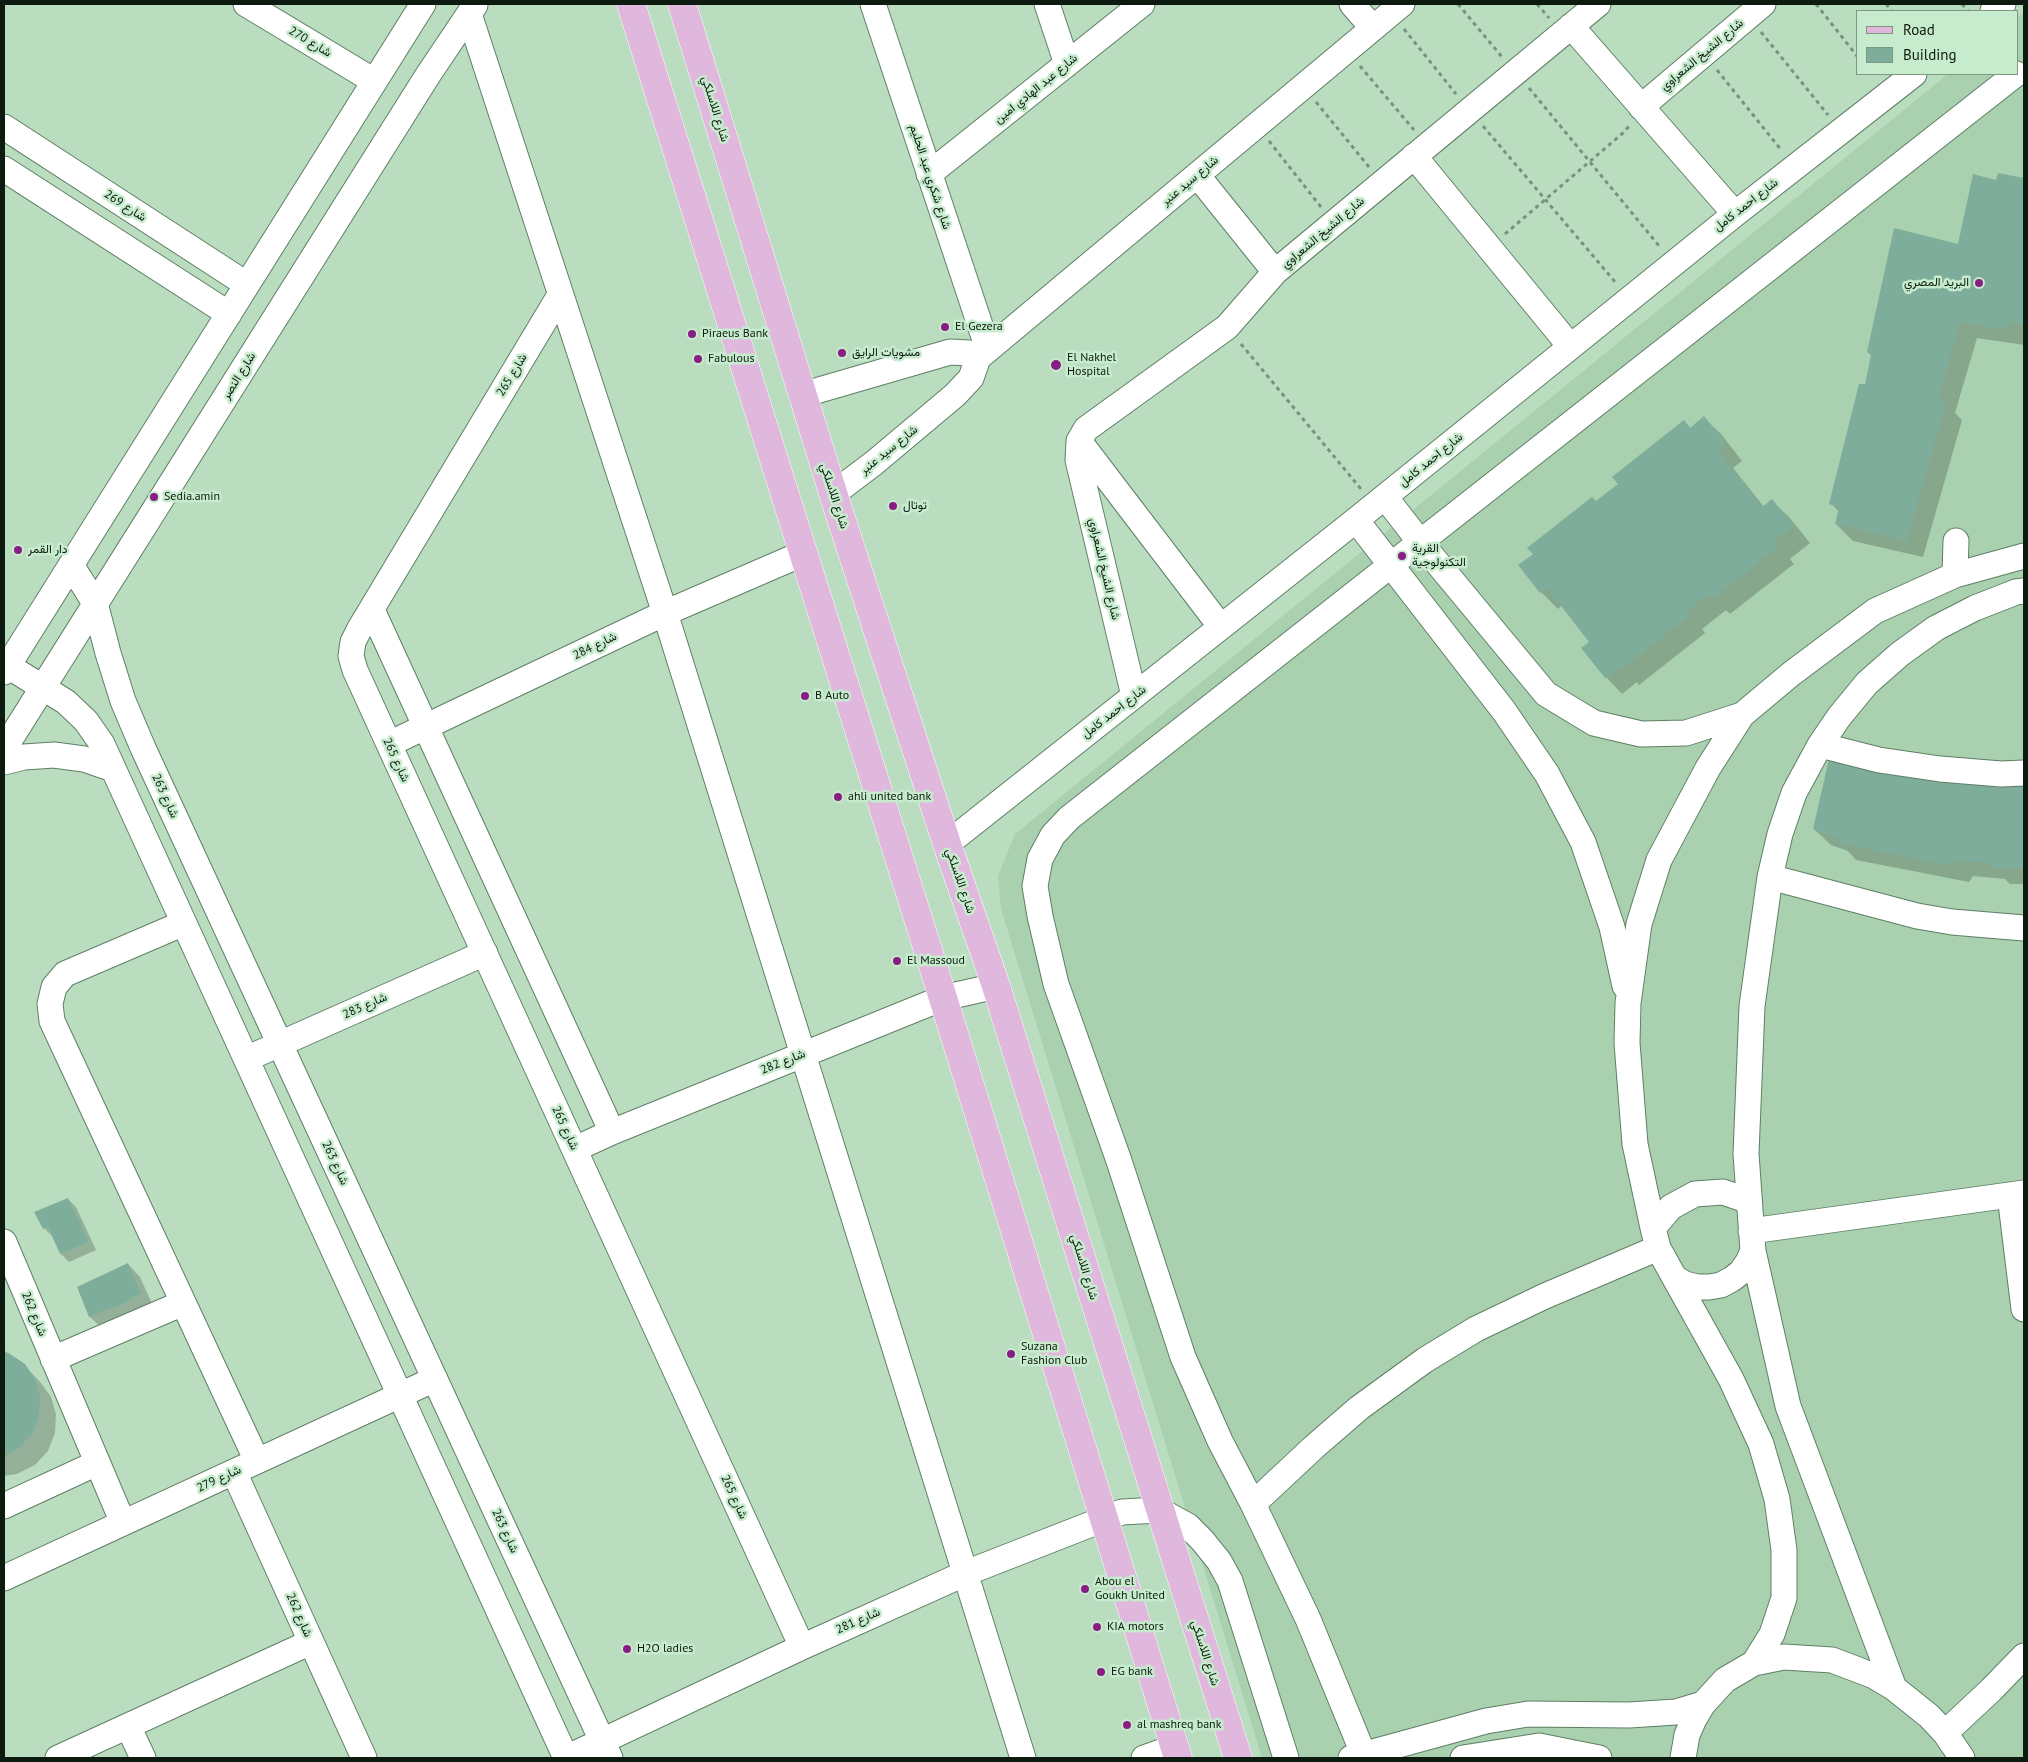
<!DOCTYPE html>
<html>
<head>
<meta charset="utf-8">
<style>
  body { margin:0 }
  #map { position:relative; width:2028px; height:1762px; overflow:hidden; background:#baddc0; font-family:"PT Sans",sans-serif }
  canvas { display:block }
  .frame { position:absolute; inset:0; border:5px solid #0d1a10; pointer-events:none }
  .legend { position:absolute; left:1856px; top:10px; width:162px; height:65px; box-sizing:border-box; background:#c7ebcd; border:1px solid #7d9781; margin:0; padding:6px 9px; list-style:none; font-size:15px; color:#0d1a10 }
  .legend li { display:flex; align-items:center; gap:10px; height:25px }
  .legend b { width:25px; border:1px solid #7d9781 }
</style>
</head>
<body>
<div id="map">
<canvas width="2028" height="1762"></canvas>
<div class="frame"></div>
<ul class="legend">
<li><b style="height:6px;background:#e1b8dd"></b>Road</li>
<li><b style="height:14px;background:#7fad9c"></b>Building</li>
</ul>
</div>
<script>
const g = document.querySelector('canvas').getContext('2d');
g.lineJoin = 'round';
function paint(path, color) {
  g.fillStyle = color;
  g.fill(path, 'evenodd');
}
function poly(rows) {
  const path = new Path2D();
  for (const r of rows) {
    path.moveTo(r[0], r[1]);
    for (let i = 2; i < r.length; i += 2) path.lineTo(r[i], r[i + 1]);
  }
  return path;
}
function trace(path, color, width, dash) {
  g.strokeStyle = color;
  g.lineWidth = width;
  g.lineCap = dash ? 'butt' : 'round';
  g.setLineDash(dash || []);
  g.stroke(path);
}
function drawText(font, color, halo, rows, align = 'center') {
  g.font = font + ' "PT Sans",Vazirmatn,sans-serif';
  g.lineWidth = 5;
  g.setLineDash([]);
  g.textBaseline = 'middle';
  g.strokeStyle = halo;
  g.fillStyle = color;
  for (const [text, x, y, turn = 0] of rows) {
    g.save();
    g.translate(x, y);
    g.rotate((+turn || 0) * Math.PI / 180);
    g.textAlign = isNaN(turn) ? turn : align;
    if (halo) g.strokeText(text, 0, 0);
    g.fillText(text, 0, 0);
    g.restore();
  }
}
paint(poly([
  [2024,12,2024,1758,1262,1758,1001,909,998,876,1015,834,1948,74,2017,74,2017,18]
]), '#a9d1b0');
paint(poly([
  [1999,174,2024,180,2024,345,1977,338,1955,413,1962,420,1923,557,1853,541,1836,524,1839,512,1831,503,1866,385,1959,246,1997,182],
  [1704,418,1721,434,1742,461,1733,468,1764,507,1772,501,1789,517,1810,543,1790,559,1794,564,1730,614,1726,610,1702,629,1705,633,1639,685,1637,682,1622,694,1606,677,1591,642,1562,605,1558,609,1541,592,1520,566,1619,484,1684,422,1691,429],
  [2024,787,2024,884,2010,884,2005,879,1973,876,1969,882,1856,860,1848,851,1831,845,1814,829,2014,788],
  [68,1199,76,1207,96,1250,69,1262,61,1254,54,1236,52,1236,44,1228],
  [128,1264,140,1277,153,1306,103,1329,90,1317,78,1287],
  [4,1353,24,1365,41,1383,51,1397,56,1414,55,1433,48,1451,35,1465,17,1474,4,1476]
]), '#0003');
paint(poly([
  [1998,173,2024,178,2024,324,2011,321,2007,330,1960,322,1938,399,1946,402,1907,541,1835,524,1839,507,1829,504,1859,384,1865,384,1871,355,1867,352,1894,228,1958,244,1973,174,1996,180],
  [1704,416,1726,443,1717,450,1762,507,1772,499,1794,526,1775,541,1778,546,1713,599,1709,594,1687,612,1690,615,1622,669,1620,666,1605,678,1581,648,1589,642,1547,588,1540,593,1518,565,1533,554,1527,548,1592,497,1596,501,1618,484,1612,477,1684,420,1690,428],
  [1829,759,1965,783,2024,786,2024,868,1992,868,1988,863,1956,860,1952,866,1838,843,1839,838,1813,829],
  [68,1198,89,1242,60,1254,48,1227,43,1229,34,1212],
  [128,1263,141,1294,129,1299,130,1301,89,1317,77,1287],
  [4,1351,10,1354,25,1364,35,1379,40,1396,39,1416,32,1434,18,1449,4,1456]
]), '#7fad9c');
const minor = poly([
  [246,4,374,81],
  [873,4,988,349],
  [1047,4,1067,64],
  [1352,4,1373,28],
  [1993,11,2003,4],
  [469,14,665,613,1023,1758],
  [1571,26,1735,214],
  [1641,107,1763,4],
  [4,127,246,284],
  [1414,156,1570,346],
  [4,169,229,314],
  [929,174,1142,4],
  [1197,175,1275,272],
  [560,295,359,630,353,642,351,656,355,670,802,1647],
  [802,395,950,352,969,353,978,358],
  [1079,441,1221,627],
  [833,494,874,463,955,395,971,378,978,358,1402,4],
  [1385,497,1420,542,1546,694,1594,723,1641,734,1686,733,1742,715],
  [1356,520,1504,711,1547,774,1583,842,1612,927,1625,986],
  [71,565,95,603,108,653,123,701,143,748,610,1758],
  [1955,575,1956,541],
  [372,610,612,1132],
  [8,666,66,702,86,721,102,744,566,1758],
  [4,672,423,4],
  [1134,696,1078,460,1079,441,1086,429,1227,327,1275,272,1598,4],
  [389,744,665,613,804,553],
  [1820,745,1879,760,1940,769,2001,774,2024,773],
  [4,749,428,75,475,5],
  [4,762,24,757,54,755,84,759,113,769],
  [947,844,1356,520,1735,214,1914,74],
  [1770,877,1917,916,1952,922,2024,928],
  [184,923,65,974,54,987,50,1004,52,1021,257,1461],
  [246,1059,485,953],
  [575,1149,612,1132,943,998,996,986],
  [2010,1195,2024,1309],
  [1653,1228,1671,1207,1695,1194,1723,1192,1749,1201],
  [1751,1231,2024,1193],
  [4,1242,123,1523],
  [1675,1278,1685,1284,1697,1287,1709,1287,1721,1285,1732,1279,1741,1272,1748,1262,1753,1251],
  [53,1359,183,1303],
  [234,1472,364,1758],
  [1253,1504,1314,1447,1359,1408,1425,1360,1476,1329,1545,1296,1658,1248],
  [4,1506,97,1463],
  [4,1578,435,1379],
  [1754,1663,1772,1634,1784,1598,1784,1550,1777,1499,1761,1444,1731,1379,1658,1248,1653,1228,1635,1144,1627,1043,1628,1003,1639,924,1659,860,1708,768,1742,715,1791,674,1875,611,1955,575,2024,556],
  [1894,1688,1788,1406,1753,1251,1746,1154,1752,1006,1770,877,1780,834,1794,793,1820,745,1839,717,1867,683,1900,654,1936,628,1975,608,2016,592,2024,591],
  [128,1726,143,1758],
  [1945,1733,1991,1690,2024,1656],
  [58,1758,311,1642],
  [566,1758,802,1647,966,1573,1122,1512,1159,1510,1188,1526,1202,1540,1219,1561,1230,1581,1286,1758],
  [1144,1758,1175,1747],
  [1351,1758,1486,1721,1528,1714,1629,1715,1676,1712,1703,1704],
  [1365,1758,1308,1619,1253,1504,1220,1441,1183,1357,1118,1158,1056,984,1040,916,1035,886,1040,859,1053,835,1069,818,2016,74],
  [1463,1758,1539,1746,1599,1758],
  [1683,1758,1687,1735,1694,1719,1703,1704,1725,1680,1754,1663,1784,1657,1832,1660,1874,1676,1894,1688,1929,1716,1945,1733,1962,1758]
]);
const major = poly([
  [631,4,943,998,1178,1758],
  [682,4,838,509,947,844,996,986,1238,1758]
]);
trace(minor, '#5e7f64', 27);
trace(major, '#fff', 29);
trace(poly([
  [1458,4,1502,57],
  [1537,4,1549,18],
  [1816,4,1857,56],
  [1886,4,1892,11],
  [1962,4,1968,11],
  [1404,29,1456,94],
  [1761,32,1828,115],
  [1360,66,1414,130],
  [1717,70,1782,151],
  [1529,88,1660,247],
  [1316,102,1369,167],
  [1483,126,1616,283],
  [1269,141,1321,207],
  [1505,234,1623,133,1630,125],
  [1241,344,1361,489]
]), '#78937d', 3, [4, 4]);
trace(minor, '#fff', 25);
trace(major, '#e1b8dd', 28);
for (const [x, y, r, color] of [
  [1979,283,5,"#881e84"],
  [945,327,5,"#881e84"],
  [692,334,5,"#881e84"],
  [842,353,5,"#881e84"],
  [698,359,5,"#881e84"],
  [1056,365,6,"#881e84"],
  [154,497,5,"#881e84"],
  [893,506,5,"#881e84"],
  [18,550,5,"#881e84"],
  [1402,556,5,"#881e84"],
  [805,696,5,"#881e84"],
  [838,797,5,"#881e84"],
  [897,961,5,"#881e84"],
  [1011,1354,5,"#881e84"],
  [1085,1589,5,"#881e84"],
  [1097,1627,5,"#881e84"],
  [627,1649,5,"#881e84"],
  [1101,1672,5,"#881e84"],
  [1127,1725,5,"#881e84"]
]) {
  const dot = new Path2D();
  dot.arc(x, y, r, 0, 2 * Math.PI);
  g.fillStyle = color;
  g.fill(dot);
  trace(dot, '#c7ebcd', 2);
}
drawText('12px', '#0d1a10', '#c7ebcd', [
  ["شارع 270",310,42,31],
  ["شارع الشيخ الشعراوي",1702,55,-40],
  ["شارع عبد الهادي امين",1036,89,-39],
  ["شارع اللاسلكي",715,109,73],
  ["شارع شكري عبد الحليم",930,177,72],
  ["شارع سيد عنبر",1190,181,-40],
  ["شارع احمد كامل",1746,205,-38],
  ["شارع 269",125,206,33],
  ["شارع الشيخ الشعراوي",1323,233,-40],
  ["شارع 265",512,375,-59],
  ["شارع النصر",239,376,-58],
  ["شارع سيد عنبر",889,450,-39],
  ["شارع احمد كامل",1431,460,-39],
  ["شارع اللاسلكي",834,496,72],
  ["شارع الشيخ الشعراوي",1104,569,77],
  ["شارع 284",595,646,-26],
  ["شارع احمد كامل",1114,712,-38],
  ["شارع 265",396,760,65],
  ["شارع 263",165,796,65],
  ["شارع اللاسلكي",960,881,71],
  ["شارع 283",365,1006,-24],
  ["شارع 282",783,1062,-22],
  ["شارع 265",565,1128,65],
  ["شارع 263",335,1163,65],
  ["شارع اللاسلكي",1084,1267,73],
  ["شارع 262",34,1314,67],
  ["شارع 279",219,1479,-25],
  ["شارع 265",734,1497,65],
  ["شارع 263",505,1531,65],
  ["شارع 262",299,1615,66],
  ["شارع 281",858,1621,-24],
  ["شارع اللاسلكي",1205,1653,72]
]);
drawText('12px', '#0d1a10', '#c7ebcd', [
  ["البريد المصري",1969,283,"right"],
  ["El Gezera",955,327],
  ["Piraeus Bank",702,334],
  ["مشويات الرايق",852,353],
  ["El Nakhel",1067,358],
  ["Hospital",1067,372],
  ["Fabulous",708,359],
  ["Sedia.amin",164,497],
  ["توتال",903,506],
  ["القرية",1412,549],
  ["التكنولوجية",1412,563],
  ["دار القمر",28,550],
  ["B Auto",815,696],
  ["ahli united bank",848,797],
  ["El Massoud",907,961],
  ["Suzana",1021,1347],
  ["Fashion Club",1021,1361],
  ["Abou el",1095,1582],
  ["Goukh United",1095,1596],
  ["KIA motors",1107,1627],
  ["H2O ladies",637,1649],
  ["EG bank",1111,1672],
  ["al mashreq bank",1137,1725]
], 'left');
</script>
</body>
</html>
